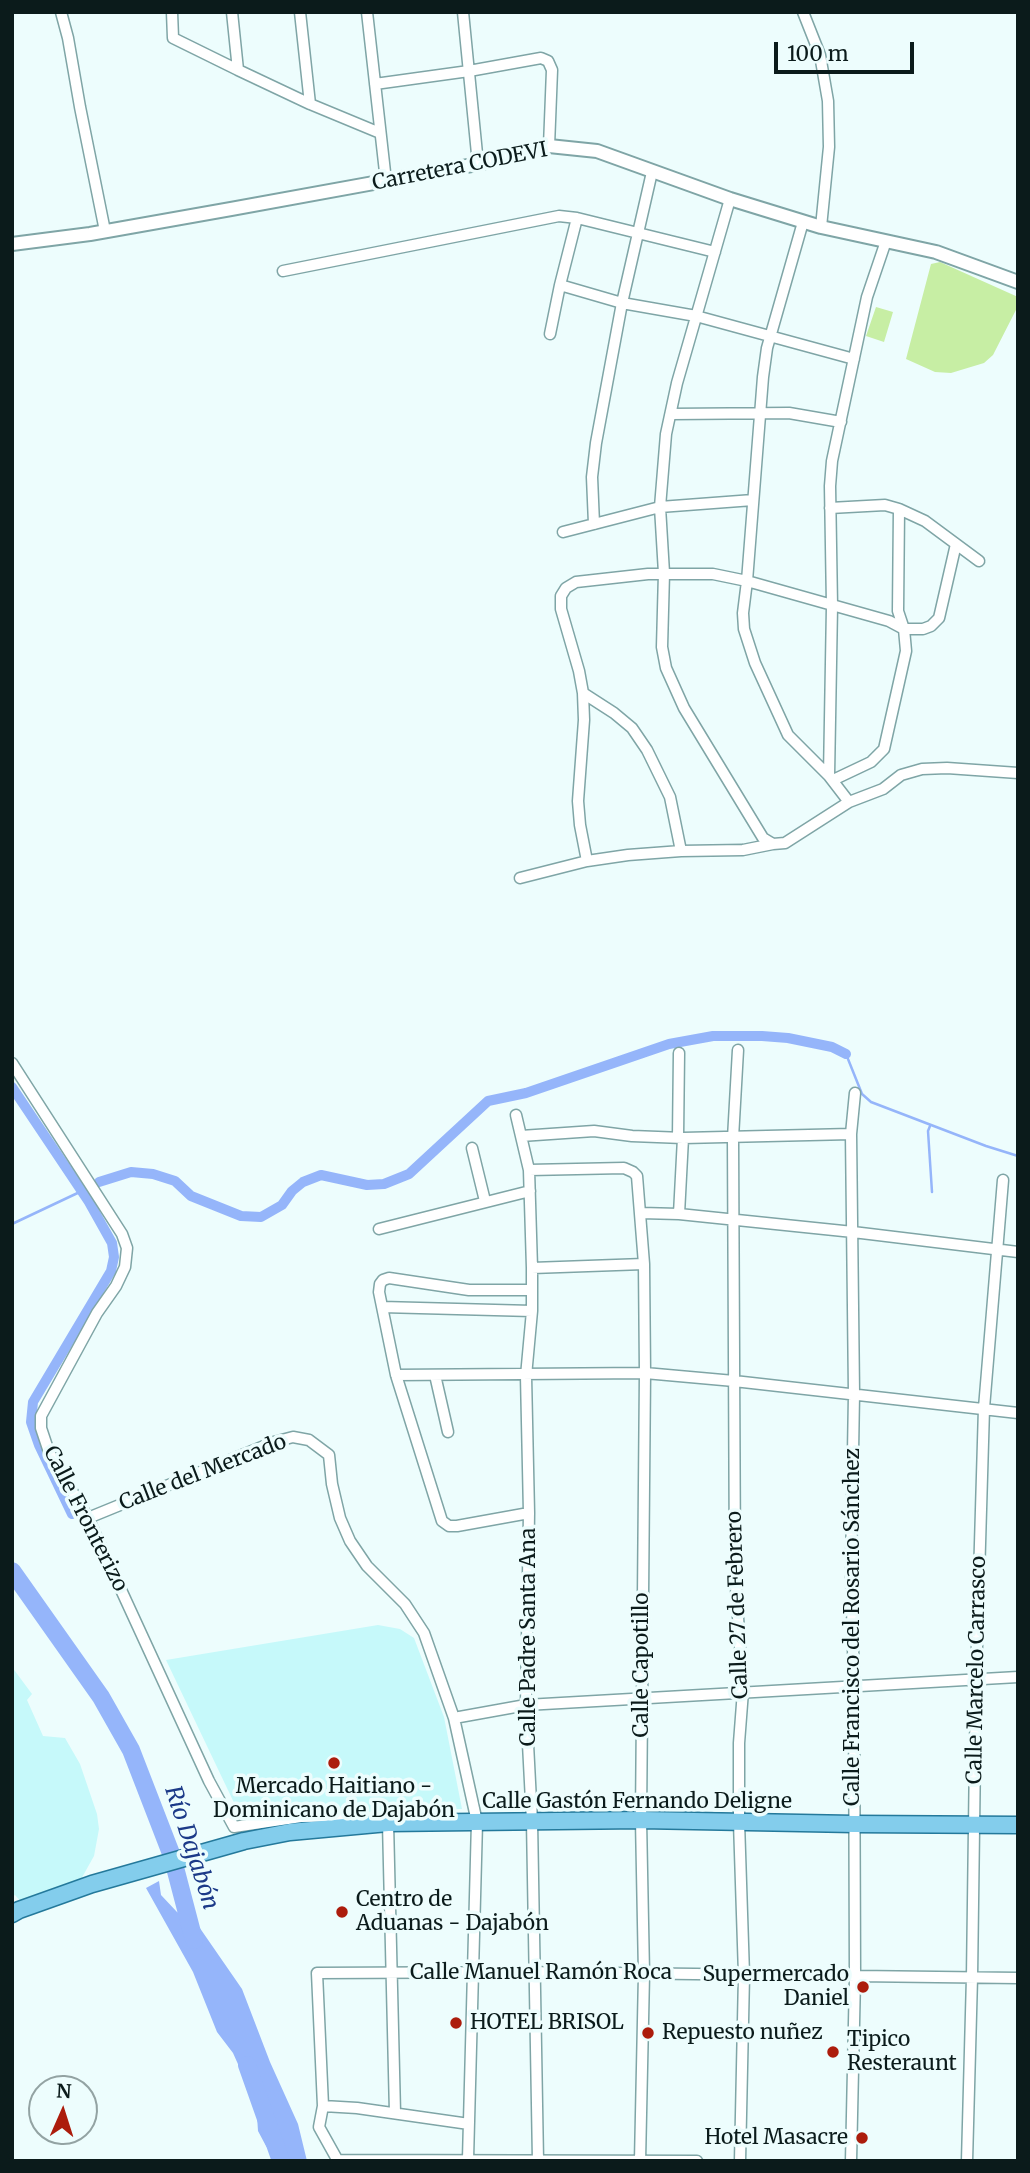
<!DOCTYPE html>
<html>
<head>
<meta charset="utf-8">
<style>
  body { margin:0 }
  #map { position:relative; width:1030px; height:2173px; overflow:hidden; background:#edfdfd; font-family:Merriweather,serif }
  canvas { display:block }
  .frame { position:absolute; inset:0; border:14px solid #0b1b1b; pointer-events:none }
  .north { position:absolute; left:28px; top:2075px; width:70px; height:70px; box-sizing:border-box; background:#edfdfd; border:2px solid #93a3a3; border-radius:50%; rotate:3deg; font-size:19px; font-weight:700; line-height:28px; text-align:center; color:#0b1b1b }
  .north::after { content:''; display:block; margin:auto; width:24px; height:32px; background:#ac1c0c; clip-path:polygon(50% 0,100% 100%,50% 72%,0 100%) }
  .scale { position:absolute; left:774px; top:42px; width:140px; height:32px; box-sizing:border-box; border:4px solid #0b1b1b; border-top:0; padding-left:9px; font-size:21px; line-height:24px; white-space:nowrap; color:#0b1b1b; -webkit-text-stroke:5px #edfdfd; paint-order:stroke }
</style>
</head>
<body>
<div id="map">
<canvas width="1030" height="2173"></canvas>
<div class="frame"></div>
<div class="north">N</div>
<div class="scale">100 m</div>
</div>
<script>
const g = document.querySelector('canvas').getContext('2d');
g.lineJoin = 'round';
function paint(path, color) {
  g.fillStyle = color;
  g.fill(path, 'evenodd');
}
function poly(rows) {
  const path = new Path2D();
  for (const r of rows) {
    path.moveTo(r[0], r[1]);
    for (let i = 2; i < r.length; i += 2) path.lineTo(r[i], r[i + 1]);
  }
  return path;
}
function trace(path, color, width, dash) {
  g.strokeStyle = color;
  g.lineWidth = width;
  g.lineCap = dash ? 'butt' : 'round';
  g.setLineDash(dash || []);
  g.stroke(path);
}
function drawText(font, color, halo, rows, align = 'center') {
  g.font = font + ' Merriweather,serif';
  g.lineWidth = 7;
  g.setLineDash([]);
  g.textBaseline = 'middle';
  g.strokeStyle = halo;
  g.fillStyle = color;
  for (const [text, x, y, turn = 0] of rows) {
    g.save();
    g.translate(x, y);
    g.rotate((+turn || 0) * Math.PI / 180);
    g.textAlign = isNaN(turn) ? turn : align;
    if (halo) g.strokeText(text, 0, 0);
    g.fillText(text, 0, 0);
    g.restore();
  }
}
paint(poly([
  [378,1625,400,1629,414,1638,444,1717,462,1809,259,1815,247,1814,237,1809,166,1660],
  [12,1667,32,1694,27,1700,43,1736,65,1738,80,1764,97,1814,99,1829,94,1856,80,1881,23,1904,15,1895,12,1897]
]), '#c6f9fa');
paint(poly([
  [940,262,1018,297,1018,306,993,355,984,363,951,373,935,372,906,359,931,264],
  [876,307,893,312,884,342,866,336]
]), '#c7eea4');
paint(poly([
  [159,1881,161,1895,177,1912,195,1921,242,1989,270,2062,298,2124,307,2161,277,2161,266,2146,258,2131,257,2116,264,2104,257,2089,246,2082,233,2053,217,2032,193,1972,146,1888]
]), '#95b5fa');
trace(poly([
  [846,1054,862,1094,871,1102,986,1146,1018,1156],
  [930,1126,928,1131,932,1192],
  [12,1224,84,1190]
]), '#95b5fa', 2.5);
trace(poly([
  [12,1087,89,1202,112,1243,114,1257,111,1271,33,1402,31,1422,39,1445,72,1514],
  [99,1182,131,1172,153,1174,175,1181,191,1196,241,1216,261,1217,282,1205,292,1191,303,1182,321,1175,367,1185,384,1184,409,1174,488,1101,526,1093,669,1044,713,1036,762,1036,788,1038,832,1047,846,1054]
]), '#95b5fa', 10);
trace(poly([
  [12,1571,101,1697,131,1750,172,1856,194,1940],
  [247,2065,281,2161]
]), '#95b5fa', 18);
const minor = poly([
  [61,12,68,38,80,107,105,231],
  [172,12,173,38,238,70],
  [232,12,238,70,310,104,380,133],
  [300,12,310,104],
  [367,12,386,181],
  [463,12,478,164],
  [803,12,820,55,828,101,829,147,821,227],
  [375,84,469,71,541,58,548,61,552,70,549,146],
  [730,199,677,383,666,434,660,507,664,573,662,647,666,668,684,708,763,838,773,844,785,843,849,802,883,789,901,775,922,769,947,768,1018,773],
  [803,222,767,348,763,377,747,581,743,613,744,629,755,663,788,735,829,776],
  [283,271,559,216,577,218,715,252],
  [560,285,622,303,696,316,854,359],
  [550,334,560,285,577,218],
  [671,414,789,413,841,422],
  [830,508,885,505,899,509,925,521,979,561],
  [594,524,592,477,596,443,622,303,652,172],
  [563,532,660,507,753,500],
  [583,693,614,713,632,728,647,750,670,797,681,851],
  [833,780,871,762,884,749,906,651,904,629,898,611,899,509],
  [849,802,829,776,832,606,830,486,832,461,867,297,886,241],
  [587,861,580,825,578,801,584,720,583,693,579,671,561,609,561,596,566,588,576,582,648,574,713,574,747,581,889,621,904,629,923,629,931,626,939,618,956,544],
  [520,878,587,861,628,855,681,851,743,850,773,844],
  [738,1050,733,1138,735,1573,743,1691,739,1743,739,1822,744,1975,740,2161],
  [12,1063,122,1234,127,1248,125,1267,116,1286,97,1313,41,1416,41,1428,49,1452,88,1518,209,1781,234,1827,301,1817,358,1816,366,1825],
  [516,1115,529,1170,532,1268,532,1311,526,1376,529,1513,526,1705,532,1821,538,2161],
  [521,1136,594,1131,632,1136,683,1138,851,1134],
  [678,1137,679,1053],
  [472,1148,485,1201],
  [529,1170,624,1168,633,1172,637,1176,644,1264,645,1373,641,1820,644,1974,640,2161],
  [641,1213,679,1214,853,1232,1018,1252],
  [679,1214,683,1138],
  [379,1229,530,1191],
  [532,1268,644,1264],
  [382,1307,532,1311],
  [396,1375,645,1373,734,1381,1018,1413],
  [435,1375,448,1432],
  [529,1513,457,1526,449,1526,442,1521,396,1375,379,1292,380,1284,383,1280,389,1278,469,1290,532,1290],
  [88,1518,274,1442,293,1437,309,1440,329,1455,332,1484,340,1518,350,1541,367,1566,405,1604,424,1633,454,1718,477,1822,468,2159],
  [454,1718,526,1705,1018,1677],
  [388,1823,395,2113],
  [323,2106,357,2108,469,2124],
  [337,2160,697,2161],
  [338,2161,319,2127,323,2106,317,1973,533,1972,1018,1978],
  [851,2161,855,1977,854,1686,851,1570,854,1394,851,1134,855,1093],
  [967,2161,972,1977,976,1679,984,1408,1003,1180]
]);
const tertiary = poly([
  [12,244,90,234,231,209,478,164,549,146,597,151,730,199,821,227,936,252,1018,282]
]);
const primary = poly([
  [12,1914,19,1910,92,1884,244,1841,290,1832,388,1823,641,1820,854,1824,1018,1825]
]);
trace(minor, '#7fa5a6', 13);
trace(tertiary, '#7fa5a6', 16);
trace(primary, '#24799b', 19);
trace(minor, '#fff', 10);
trace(tertiary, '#fff', 12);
trace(primary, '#83cdec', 16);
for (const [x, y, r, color] of [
  [334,1763,7,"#ac1c0c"],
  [342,1912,7,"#ac1c0c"],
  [863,1987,7,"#ac1c0c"],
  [456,2023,7,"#ac1c0c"],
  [648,2033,7,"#ac1c0c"],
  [833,2052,7,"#ac1c0c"],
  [862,2138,7,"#ac1c0c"]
]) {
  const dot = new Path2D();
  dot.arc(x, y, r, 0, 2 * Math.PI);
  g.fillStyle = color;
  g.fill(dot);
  trace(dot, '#edfdfd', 2.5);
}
drawText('21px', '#0b1b1b', '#edfdfd', [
  ["Carretera CODEVI",460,167,-11],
  ["Calle del Mercado",203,1473,-21],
  ["Calle Fronterizo",85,1519,63],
  ["Calle 27 de Febrero",738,1605,-92],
  ["Calle Francisco del Rosario Sánchez",853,1627,-90],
  ["Calle Padre Santa Ana",529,1637,-90],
  ["Calle Capotillo",642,1665,-90],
  ["Calle Marcelo Carrasco",977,1670,-89],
  ["Calle Gastón Fernando Deligne",637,1802],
  ["Calle Manuel Ramón Roca",541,1973]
]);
drawText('21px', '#0b1b1b', '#edfdfd', [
  ["Mercado Haitiano -",334,1787,"center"],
  ["Dominicano de Dajabón",334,1811,"center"],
  ["Centro de",356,1900],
  ["Aduanas - Dajabón",356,1924],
  ["Supermercado",849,1975,"right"],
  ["Daniel",849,1999,"right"],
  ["HOTEL BRISOL",470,2023],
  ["Repuesto nuñez",662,2033],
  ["Tipico",847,2040],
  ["Resteraunt",847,2064],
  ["Hotel Masacre",848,2138,"right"]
], 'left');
drawText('italic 23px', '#1c3a88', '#edfdfd', [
  ["Río Dajabón",191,1848,72]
]);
</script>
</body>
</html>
